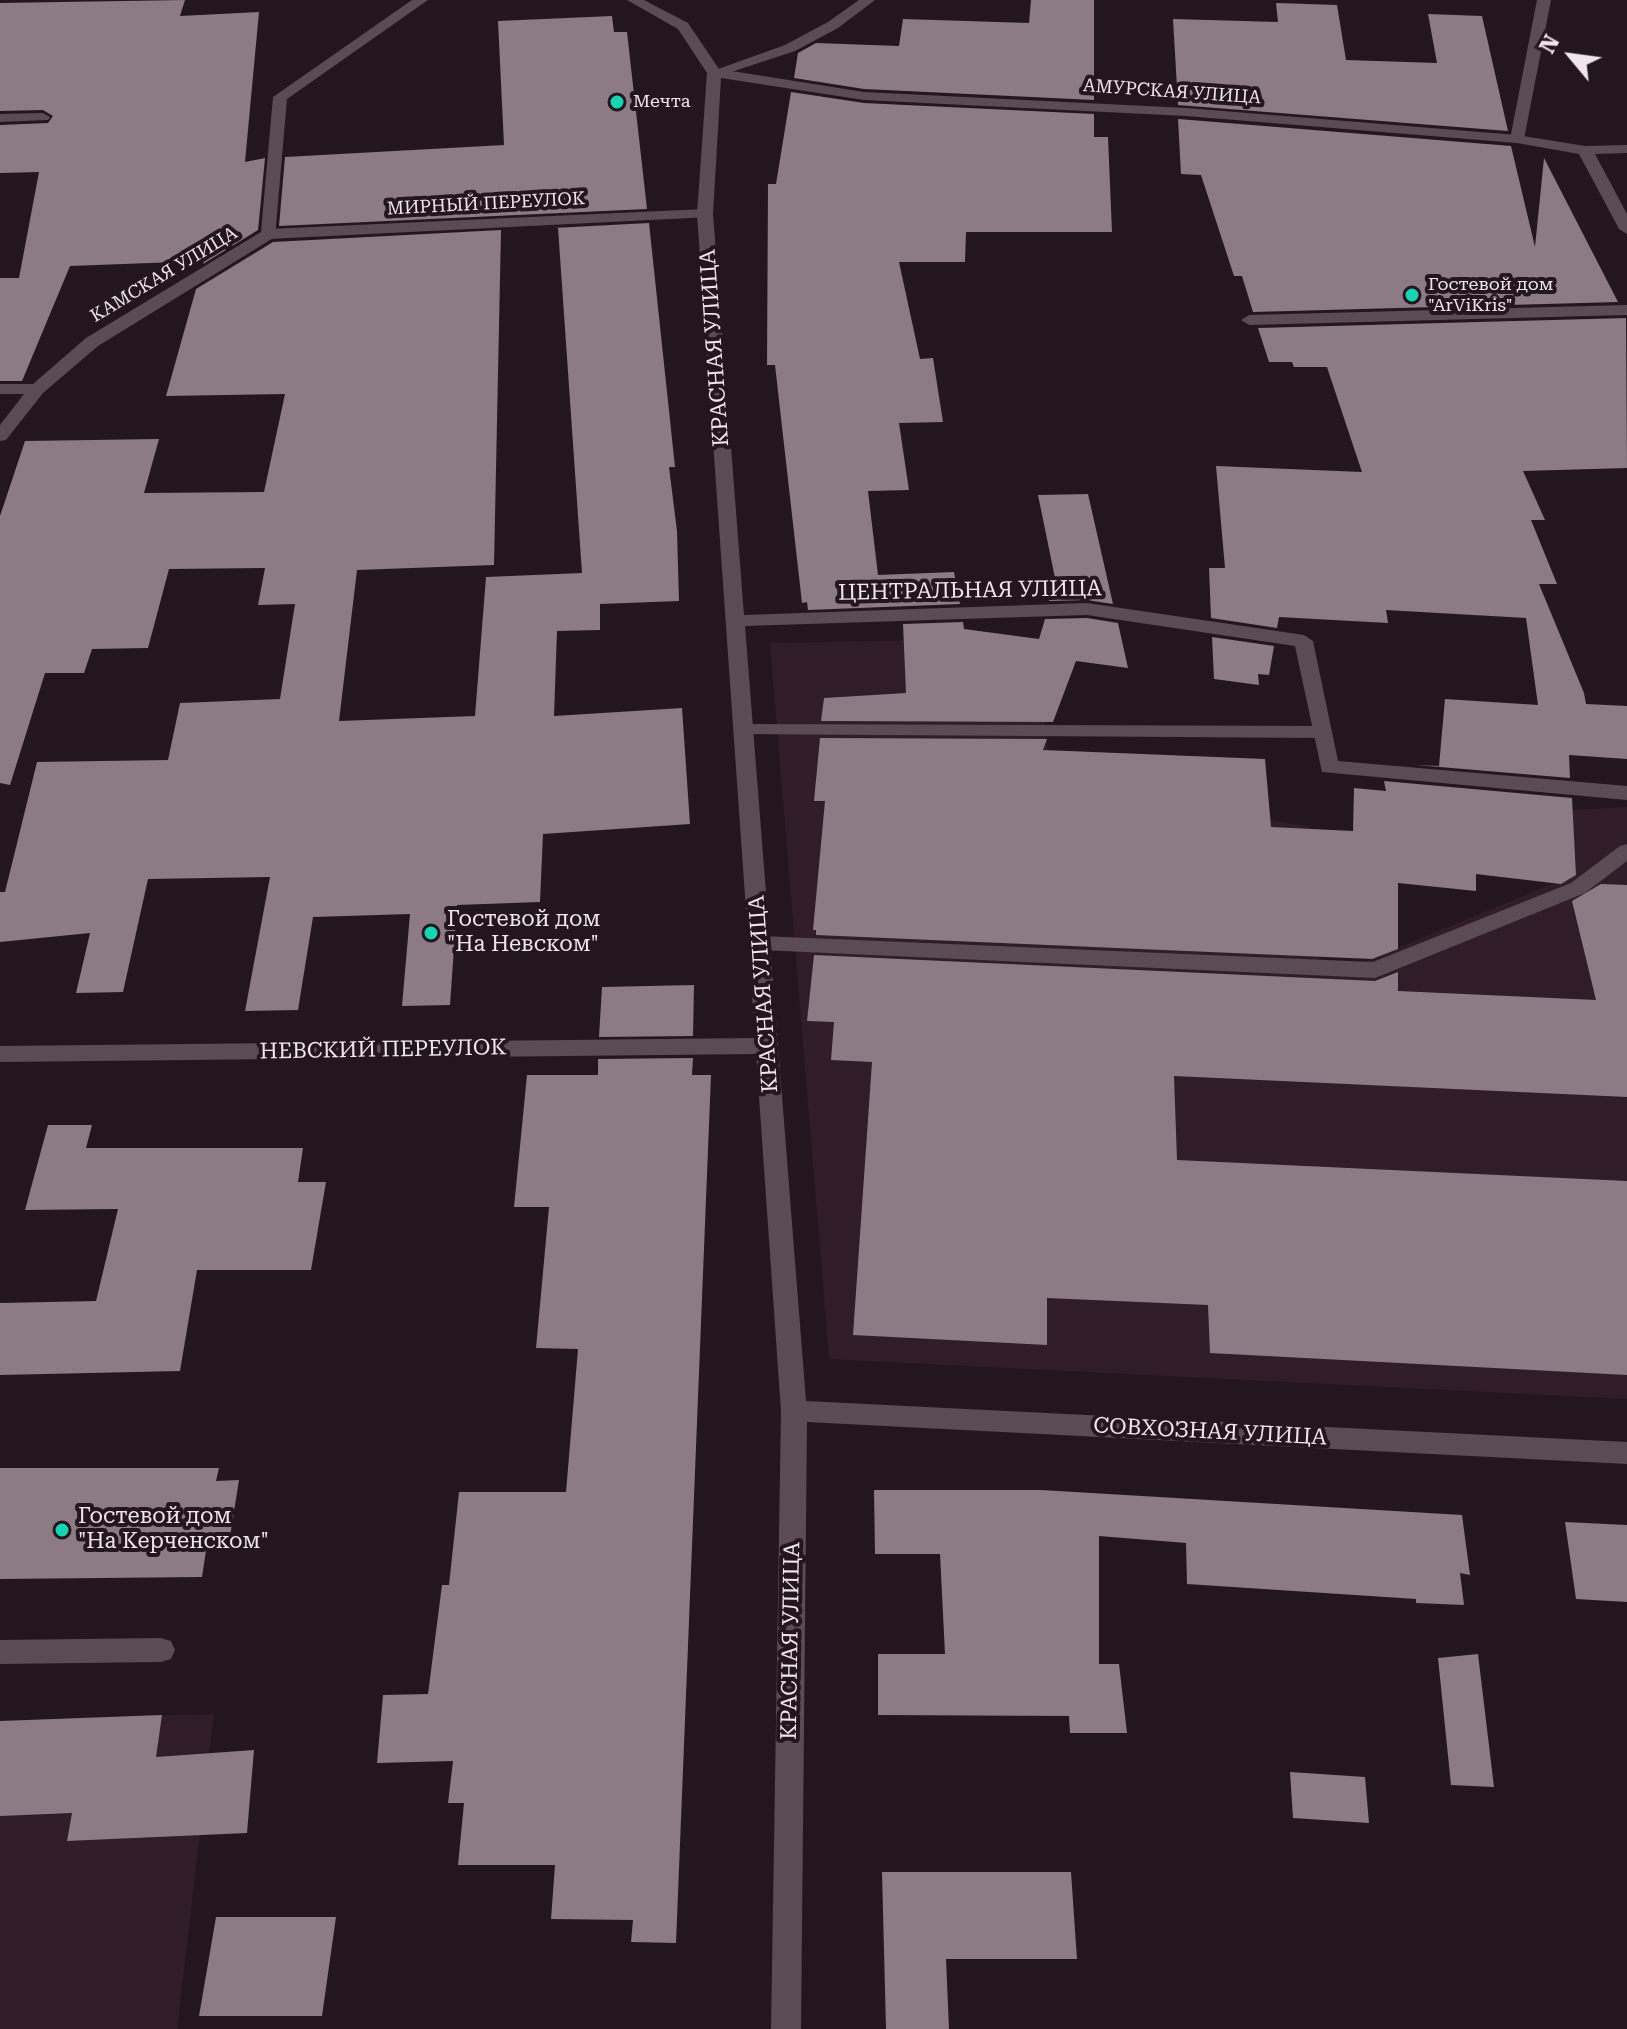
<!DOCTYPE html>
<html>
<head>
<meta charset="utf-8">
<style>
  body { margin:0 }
  #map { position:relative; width:1627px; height:2029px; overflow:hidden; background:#24161e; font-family:"Roboto Serif",serif }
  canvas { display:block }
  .north { position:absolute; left:1531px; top:16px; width:80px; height:80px; -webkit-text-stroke:6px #24161e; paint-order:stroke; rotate:299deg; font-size:22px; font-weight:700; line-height:32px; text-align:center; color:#efe5eb }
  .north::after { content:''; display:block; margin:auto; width:28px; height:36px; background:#efe5eb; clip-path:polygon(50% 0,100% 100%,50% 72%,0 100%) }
</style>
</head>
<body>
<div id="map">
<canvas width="1627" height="2029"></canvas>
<div class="north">N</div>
</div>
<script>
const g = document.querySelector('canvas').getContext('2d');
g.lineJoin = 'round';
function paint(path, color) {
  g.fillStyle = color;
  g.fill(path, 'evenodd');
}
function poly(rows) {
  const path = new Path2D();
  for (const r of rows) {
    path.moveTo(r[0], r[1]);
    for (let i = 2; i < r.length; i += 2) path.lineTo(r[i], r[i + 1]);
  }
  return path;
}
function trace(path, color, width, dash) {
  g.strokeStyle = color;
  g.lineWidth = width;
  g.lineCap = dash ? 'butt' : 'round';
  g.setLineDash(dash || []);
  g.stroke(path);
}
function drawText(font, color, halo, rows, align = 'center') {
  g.font = font + ' "Roboto Serif",serif';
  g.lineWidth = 8;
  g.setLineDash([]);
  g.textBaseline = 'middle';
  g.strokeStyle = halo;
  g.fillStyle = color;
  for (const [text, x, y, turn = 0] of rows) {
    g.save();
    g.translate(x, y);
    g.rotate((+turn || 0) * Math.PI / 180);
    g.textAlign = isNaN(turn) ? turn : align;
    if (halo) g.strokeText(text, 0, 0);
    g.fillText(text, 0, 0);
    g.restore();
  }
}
paint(poly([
  [1033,638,1048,750,1265,759,1270,820,1309,827,1320,962,1357,965,1576,874,1572,810,1627,807,1627,1399,829,1359,770,643],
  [214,1714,177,2029,0,2029,0,1721]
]), '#301d29');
paint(poly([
  [185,0,180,16,259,12,245,162,265,158,258,230,203,264,204,261,70,266,22,381,0,381,0,278,19,278,39,172,0,173,0,125,48,123,53,116,43,110,0,111,0,3],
  [1031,0,1094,0,1094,100,864,89,794,78,798,53,816,43,899,46,903,19,1029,23],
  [1276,3,1337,5,1346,60,1437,63,1428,14,1482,16,1508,131,1178,105,1173,19,1278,22],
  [612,16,614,32,627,32,647,209,279,226,285,157,504,145,498,21],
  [791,92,864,103,1094,114,1094,137,1108,137,1112,232,966,232,965,262,899,262,920,359,933,358,943,422,899,423,909,490,868,491,878,575,954,572,960,604,808,610,807,602,802,603,775,365,767,365,768,184,776,184],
  [1178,119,1511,146,1535,247,1544,158,1618,302,1253,312,1242,276,1234,276,1201,175,1181,174],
  [649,223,675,467,669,467,677,531,679,601,600,604,600,630,557,631,554,716,682,708,690,824,543,834,540,902,457,905,450,1005,402,1006,410,914,313,917,298,1010,245,1011,270,877,148,879,123,992,76,993,90,933,0,942,0,892,5,892,37,762,168,760,180,703,280,699,295,604,258,605,265,568,169,569,148,648,92,649,84,673,45,673,10,785,0,783,0,516,25,441,159,439,144,493,264,492,285,394,166,396,196,289,273,242,501,230,494,565,357,570,339,721,475,716,486,577,582,573,558,228,553,228],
  [1626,318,1627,468,1523,471,1545,520,1531,520,1557,584,1539,584,1584,693,1586,704,1627,706,1627,759,1569,755,1570,778,1416,765,1439,766,1445,699,1538,705,1526,618,1386,610,1388,623,1279,617,1277,628,1211,618,1209,568,1225,568,1216,466,1362,472,1327,367,1294,367,1292,362,1269,362,1258,328],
  [1088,494,1113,604,1087,600,1049,601,1055,578,1038,495],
  [1087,618,1118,623,1128,668,1076,661,1053,722,821,721,824,698,906,693,903,624,963,622,964,629,1039,639,1045,619],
  [1212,637,1274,646,1269,675,1258,674,1259,685,1214,679],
  [820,738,1047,739,1043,750,1265,759,1271,827,1353,831,1354,788,1386,791,1384,781,1572,798,1576,875,1561,884,1476,874,1476,891,1398,883,1398,949,1372,959,816,935,816,930,813,930,825,801,814,801],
  [1601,884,1627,885,1627,1097,1174,1076,1177,1160,1627,1181,1627,1375,1210,1353,1208,1305,1047,1298,1047,1345,853,1335,872,1062,831,1060,834,1022,807,1021,814,955,1375,981,1398,972,1398,991,1596,1000,1572,901],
  [694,985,693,1036,599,1037,602,987],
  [693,1058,692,1075,711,1075,676,1943,631,1942,633,1920,551,1919,555,1865,458,1865,464,1803,448,1803,453,1761,377,1763,383,1695,428,1694,442,1585,449,1585,459,1492,566,1492,578,1349,536,1348,549,1207,514,1207,527,1075,598,1075,598,1059],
  [48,1125,92,1125,86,1148,303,1148,298,1182,326,1182,311,1270,197,1270,180,1371,0,1375,0,1303,96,1301,118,1209,25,1210],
  [0,1468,219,1468,216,1481,239,1480,229,1543,207,1544,202,1577,0,1579],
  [874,1490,1041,1490,1462,1515,1470,1575,1460,1573,1464,1605,1416,1603,1416,1599,1187,1584,1186,1543,1099,1536,1099,1664,1119,1664,1127,1733,1070,1733,1069,1716,878,1715,878,1654,945,1654,940,1554,875,1554],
  [1565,1522,1627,1525,1627,1602,1576,1599],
  [1478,1654,1494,1787,1451,1785,1438,1658],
  [162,1715,156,1757,254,1750,247,1833,67,1841,72,1813,0,1816,0,1721],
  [1290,1772,1365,1777,1369,1823,1293,1818],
  [882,1872,1071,1872,1077,1959,946,1959,949,2029,886,2029],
  [216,1917,336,1917,322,2016,199,2016]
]), '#8c7a84');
paint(poly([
  [859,0,875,0,838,28,795,51,719,76,709,76,707,73,785,45,828,22,859,0],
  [1537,0,1551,0,1524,139,1517,143,1510,139,1537,0],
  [705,209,710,211,710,217,269,239,261,234,269,229,705,209],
  [1627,305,1627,315,1249,325,1241,320,1249,315,1627,305],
  [744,724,1322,726,1332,732,1322,738,737,734,734,730,737,726,744,724],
  [1627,844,1627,861,1585,893,1375,978,761,950,753,948,750,943,753,938,761,936,1373,962,1571,883,1620,846,1627,844],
  [161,1638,171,1641,175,1650,171,1659,161,1662,0,1664,0,1640,161,1638]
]), '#5b4b55');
paint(poly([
  [412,0,428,0,287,99,275,237,98,346,43,393,6,440,0,441,0,425,24,394,0,394,0,384,33,384,86,338,261,232,273,97,412,0],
  [627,0,644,0,688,23,719,69,864,92,1186,108,1517,135,1585,146,1627,145,1627,153,1595,154,1627,214,1627,234,1619,229,1579,154,1517,143,1186,116,864,100,721,78,713,214,744,615,1087,603,1304,635,1313,641,1338,761,1627,786,1627,800,1322,772,1295,646,1087,615,745,626,806,1401,1627,1442,1627,1464,807,1422,801,2029,771,2029,781,1411,756,1054,0,1062,0,1046,755,1038,697,214,707,73,678,29,627,0],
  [43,113,50,117,48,120,0,122,0,114,43,113]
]), '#5b4b55');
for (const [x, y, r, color] of [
  [617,102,8,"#17d5b3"],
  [1412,295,8,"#17d5b3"],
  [431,933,8,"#17d5b3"],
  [62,1530,8,"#17d5b3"]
]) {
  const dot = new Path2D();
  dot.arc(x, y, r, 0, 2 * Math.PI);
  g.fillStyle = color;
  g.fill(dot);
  trace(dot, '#24161e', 3);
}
drawText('18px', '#efe5eb', '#24161e', [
  ["АМУРСКАЯ УЛИЦА",1172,92,4],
  ["МИРНЫЙ ПЕРЕУЛОК",486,204,-3],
  ["КАМСКАЯ УЛИЦА",164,275,-31]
]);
drawText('18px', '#efe5eb', '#24161e', [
  ["Мечта",633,102],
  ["Гостевой дом",1428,285],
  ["\"ArViKris\"",1428,306]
], 'left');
drawText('22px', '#efe5eb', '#24161e', [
  ["КРАСНАЯ УЛИЦА",715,348,-94],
  ["ЦЕНТРАЛЬНАЯ УЛИЦА",970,591,-1],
  ["КРАСНАЯ УЛИЦА",764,994,-94],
  ["НЕВСКИЙ ПЕРЕУЛОК",383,1050,-1],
  ["СОВХОЗНАЯ УЛИЦА",1210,1432,3],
  ["КРАСНАЯ УЛИЦА",791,1641,-89]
]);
drawText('22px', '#efe5eb', '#24161e', [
  ["Гостевой дом",447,920],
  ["\"На Невском\"",447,945],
  ["Гостевой дом",78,1517],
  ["\"На Керченском\"",78,1542]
], 'left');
</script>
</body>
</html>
